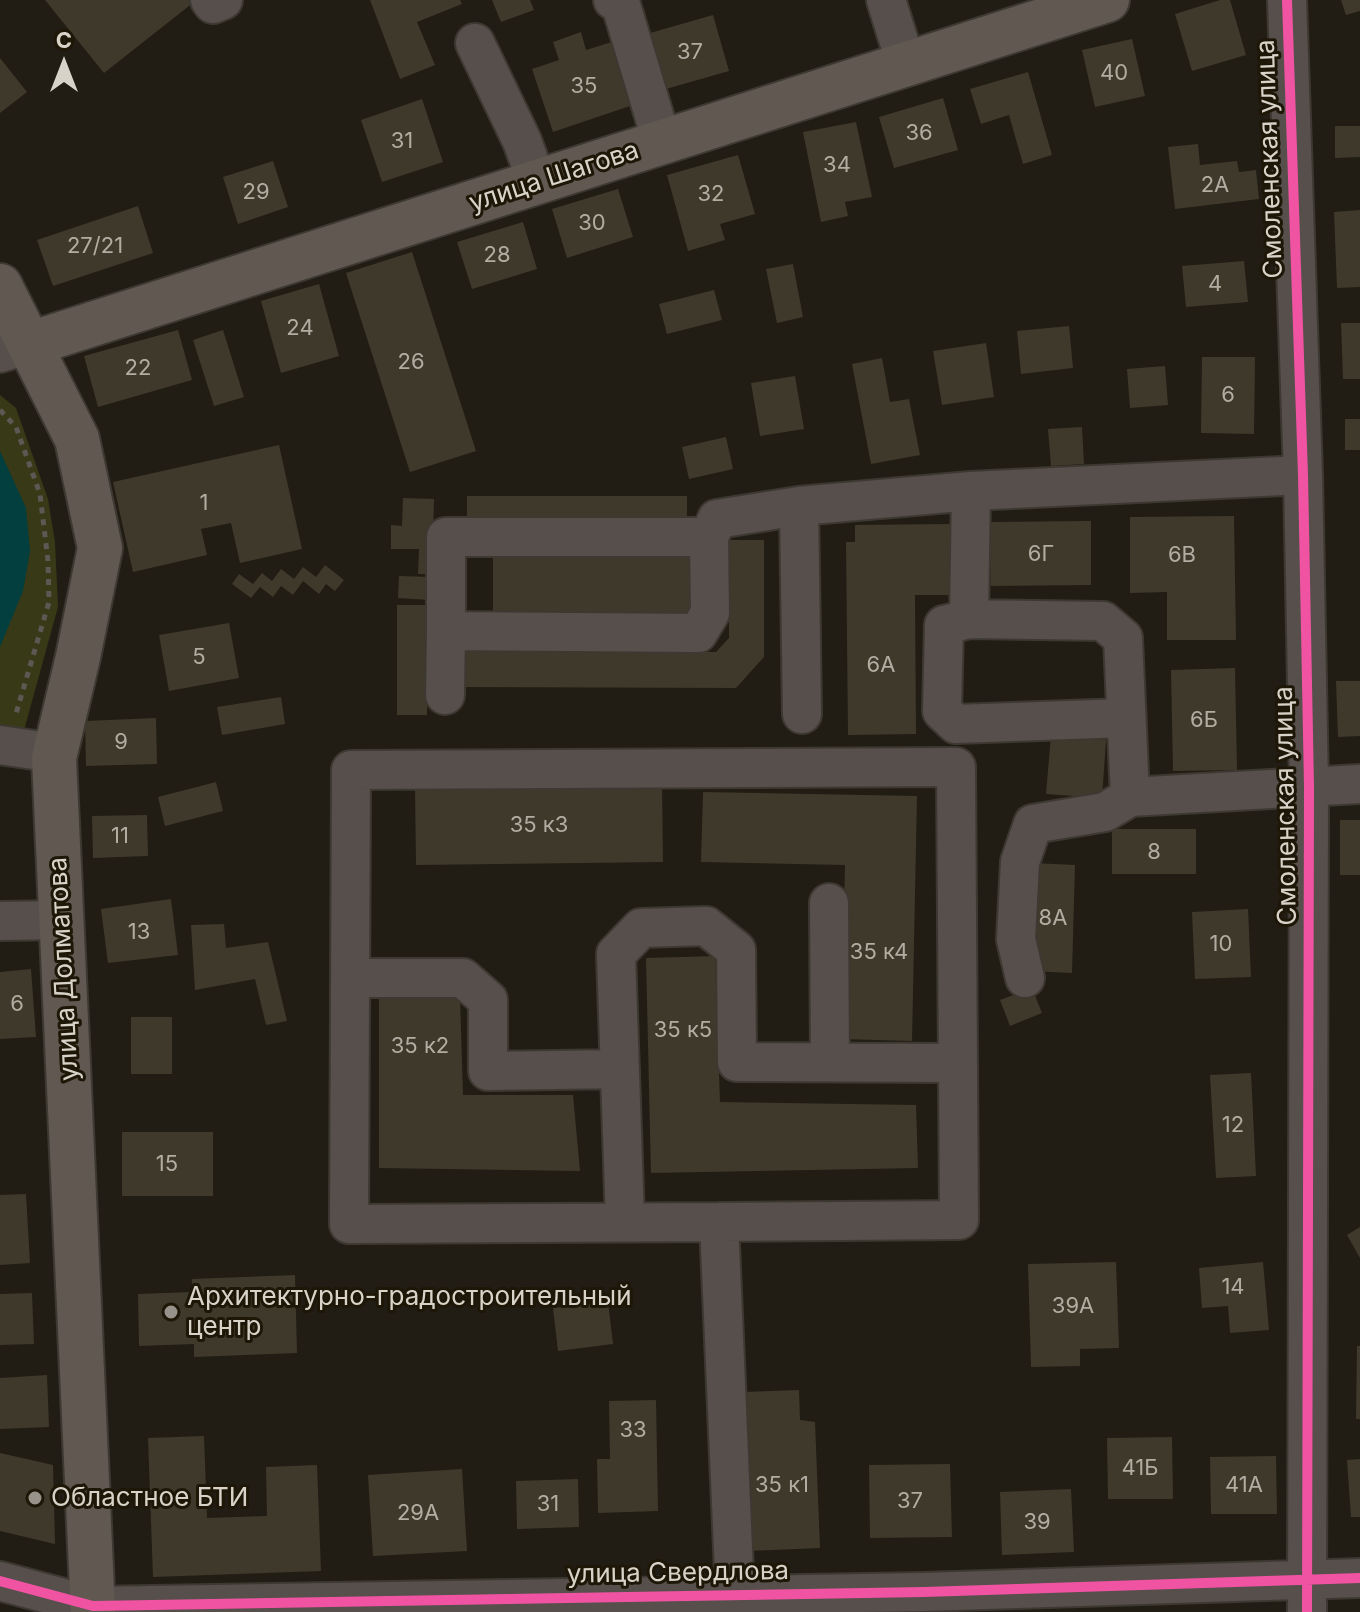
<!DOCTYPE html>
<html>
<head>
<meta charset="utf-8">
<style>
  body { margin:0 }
  #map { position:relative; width:1360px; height:1612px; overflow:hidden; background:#211d14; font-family:Inter,sans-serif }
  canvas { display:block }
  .north { position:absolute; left:24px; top:24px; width:80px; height:80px; -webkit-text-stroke:6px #1e1606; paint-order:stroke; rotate:0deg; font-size:22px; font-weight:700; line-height:32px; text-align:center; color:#d8d3c9 }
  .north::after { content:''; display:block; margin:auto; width:28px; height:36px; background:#d8d3c9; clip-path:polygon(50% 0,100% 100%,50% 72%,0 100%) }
</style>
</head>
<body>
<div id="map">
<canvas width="1360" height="1612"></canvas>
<div class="north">С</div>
</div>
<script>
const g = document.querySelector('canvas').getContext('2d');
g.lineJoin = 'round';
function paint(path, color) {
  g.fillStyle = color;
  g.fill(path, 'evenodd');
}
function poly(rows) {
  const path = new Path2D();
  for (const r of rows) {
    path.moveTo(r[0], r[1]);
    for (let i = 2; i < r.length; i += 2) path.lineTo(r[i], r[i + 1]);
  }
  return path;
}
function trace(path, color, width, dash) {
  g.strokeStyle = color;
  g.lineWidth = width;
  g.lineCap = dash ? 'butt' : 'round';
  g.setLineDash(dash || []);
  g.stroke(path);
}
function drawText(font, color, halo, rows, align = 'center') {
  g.font = font + ' Inter,sans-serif';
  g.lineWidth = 6;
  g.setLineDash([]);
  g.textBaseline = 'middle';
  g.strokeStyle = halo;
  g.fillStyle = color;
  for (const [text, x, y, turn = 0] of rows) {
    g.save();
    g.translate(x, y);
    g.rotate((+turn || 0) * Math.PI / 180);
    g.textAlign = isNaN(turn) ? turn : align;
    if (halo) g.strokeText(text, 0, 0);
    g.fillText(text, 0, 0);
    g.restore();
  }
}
paint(poly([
  [0,395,16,408,48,499,55,542,58,607,23,734,0,734]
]), '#373917');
paint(poly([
  [0,451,26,508,30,551,23,591,0,647]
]), '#033f3f');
paint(poly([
  [45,0,193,0,194,2,104,73],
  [370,0,460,0,462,4,417,22,435,65,400,79],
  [492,0,530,0,534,10,501,22],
  [1220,0,1230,0,1246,55,1192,71,1175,14],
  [1341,0,1360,0,1360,11,1346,15],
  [713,15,729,71,666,89,650,33],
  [581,32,586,50,615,41,636,104,553,132,532,69,559,60,553,42],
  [1132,39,1145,96,1095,107,1082,50],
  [0,58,27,92,0,113],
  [1028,72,1052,155,1023,164,1009,115,981,124,970,89],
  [943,98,958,150,894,168,879,117],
  [422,99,443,162,382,182,361,120],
  [856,122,872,197,845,202,848,216,821,222,803,132],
  [1335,126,1360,126,1360,157,1335,158],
  [1198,144,1200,165,1237,161,1239,172,1256,170,1259,199,1175,209,1168,147],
  [738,155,755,214,720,224,725,240,688,251,667,175],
  [273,161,288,207,238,224,223,177],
  [618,189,633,237,567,258,552,209],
  [138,206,153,253,53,286,37,240],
  [1360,210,1360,287,1337,288,1334,212],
  [523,222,537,269,472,289,457,242],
  [412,252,476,451,410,472,346,273],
  [1244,261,1248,302,1186,307,1182,266],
  [793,264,803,317,777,323,766,269],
  [319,284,339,356,281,373,261,301],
  [714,290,722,320,667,334,659,304],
  [1341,323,1360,323,1360,379,1343,379],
  [1069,326,1073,368,1021,374,1017,331],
  [178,330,192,380,98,407,84,356],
  [223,330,244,397,214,406,193,340],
  [986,343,994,397,942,405,933,351],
  [1202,357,1255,357,1254,434,1201,433],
  [882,358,890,402,909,399,920,455,871,464,852,364],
  [1165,366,1168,405,1130,408,1127,369],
  [795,376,804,429,760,436,751,383],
  [1345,419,1360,419,1360,450,1345,450],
  [1082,427,1084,464,1051,466,1048,429],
  [726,437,733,469,689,479,682,447],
  [279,445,302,549,240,563,231,523,201,529,207,555,133,572,113,482],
  [467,496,687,496,687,526,467,526],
  [403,498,434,499,432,574,418,574,419,549,391,549,391,525,402,526],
  [1234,516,1236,640,1167,640,1167,592,1130,593,1130,517],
  [1091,521,1091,585,991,586,990,522],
  [950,524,951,595,915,595,916,734,848,735,846,542,855,542,855,525],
  [729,540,764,540,764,657,736,688,464,687,464,651,716,652,729,638],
  [493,556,691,556,691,615,493,615],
  [325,565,344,580,335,591,326,584,319,594,303,581,293,595,281,586,273,597,260,587,251,598,232,584,239,574,253,584,262,573,272,581,281,569,294,579,303,567,316,577],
  [399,576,431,577,430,600,398,598],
  [397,605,428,605,427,715,397,715],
  [229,623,239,678,169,691,159,635],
  [1235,668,1237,770,1173,771,1171,670],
  [1336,681,1360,681,1360,736,1338,737],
  [281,697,285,724,222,735,217,707],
  [156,718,157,764,86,766,85,721],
  [1051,735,1106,740,1102,798,1046,794],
  [216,782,223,811,165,826,158,797],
  [662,784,663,862,416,865,415,788],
  [703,792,917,796,912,1041,841,1039,845,865,701,862],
  [147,815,148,856,93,858,92,816],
  [1340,820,1360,820,1360,875,1340,875],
  [1112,829,1196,829,1196,874,1112,874],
  [1033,863,1075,865,1072,973,1030,971],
  [171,899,178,955,108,963,101,909],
  [1248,909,1251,977,1195,979,1192,912],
  [224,924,226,948,268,942,287,1021,266,1025,255,979,195,990,191,925],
  [715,956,720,1102,916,1105,918,1168,651,1173,646,958],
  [31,969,36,1037,0,1039,0,972],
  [1032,988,1042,1013,1010,1026,1000,1000],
  [379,997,460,997,463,1095,573,1095,580,1171,379,1168],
  [131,1017,172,1017,172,1074,131,1074],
  [1251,1073,1256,1176,1216,1178,1210,1075],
  [122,1132,213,1132,213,1196,122,1196],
  [26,1194,30,1263,0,1265,0,1195],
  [1360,1227,1360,1258,1347,1235],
  [1116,1262,1119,1348,1080,1349,1080,1366,1031,1367,1028,1264],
  [1263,1262,1269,1330,1230,1333,1228,1306,1202,1308,1199,1268],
  [295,1275,297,1353,194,1357,194,1344,139,1346,138,1294,192,1292,192,1279],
  [32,1293,34,1344,0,1345,0,1294],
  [608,1302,613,1344,558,1351,553,1308],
  [1357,1346,1360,1346,1360,1419,1356,1419],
  [47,1375,49,1427,0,1429,0,1378],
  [799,1390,800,1420,815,1422,820,1548,748,1551,744,1392],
  [656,1400,658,1511,598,1513,597,1459,610,1459,609,1401],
  [204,1436,207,1518,267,1516,266,1467,317,1465,321,1571,153,1577,148,1438],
  [1172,1437,1173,1499,1108,1499,1107,1438],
  [0,1453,53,1465,55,1544,0,1531],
  [1276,1456,1277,1514,1211,1514,1210,1457],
  [1360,1459,1360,1517,1351,1517,1347,1460],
  [950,1464,952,1537,870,1538,869,1465],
  [462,1469,467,1551,373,1556,368,1475],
  [578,1479,579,1527,517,1529,516,1481],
  [1071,1489,1074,1552,1002,1555,1000,1492]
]), '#3f392b');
const minor = poly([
  [210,0,213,4,223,0],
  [613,0,621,5,662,142],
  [886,0,906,64],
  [1287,0,1303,475,1309,787,1307,1612],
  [475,43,522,141,537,182],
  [0,353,30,344],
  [971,491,969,619,1103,621,1123,638,1130,797,1360,784],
  [969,619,944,625,942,711,956,724,1125,718],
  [446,631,446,537,709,537],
  [445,695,446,631,698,633,710,613,709,537,717,519,799,506],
  [802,714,799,506,971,491,1303,475],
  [0,745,55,753],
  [829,903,830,1062],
  [0,921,61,920],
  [350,978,463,978,488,1000,488,1071,620,1069],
  [1025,978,1016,939,1020,862,1033,824,1105,812,1130,797],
  [625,1222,616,954,641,928,706,926,736,950,737,1062,958,1063],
  [719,1222,349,1224,351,770,956,767,959,1220,719,1222,735,1595],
  [0,1581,93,1606,924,1592,1360,1578]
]);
const major = poly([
  [0,286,77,439,100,548,78,657,54,758,93,1612],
  [30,344,1107,0]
]);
trace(minor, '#3d3932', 42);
trace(major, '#3d3932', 48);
trace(poly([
  [0,410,16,427,40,494,48,561,49,602,15,717]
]), '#5d5854', 5, [6, 6]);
trace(minor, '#564f4b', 38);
trace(major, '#615852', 44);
trace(poly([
  [1287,0,1303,475,1309,787,1307,1612],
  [0,1581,93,1606,924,1592,1360,1578]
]), '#f153a3', 10);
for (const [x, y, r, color] of [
  [171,1312,8,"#98938a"],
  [35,1498,8,"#98938a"]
]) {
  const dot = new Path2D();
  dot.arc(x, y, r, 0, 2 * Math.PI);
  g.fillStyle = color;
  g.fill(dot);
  trace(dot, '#1e1606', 3);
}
drawText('22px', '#b2aca2', null, [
  ["37",690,52],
  ["40",1114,73],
  ["35",584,86],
  ["36",919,133],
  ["31",402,141],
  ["34",837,165],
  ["2А",1215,185],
  ["29",256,192],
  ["32",711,194],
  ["30",592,223],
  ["27/21",95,246],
  ["28",497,255],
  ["4",1215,284],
  ["24",300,328],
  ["26",411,362],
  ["22",138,368],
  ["6",1228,395],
  ["1",204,503],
  ["6Г",1041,554],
  ["6В",1182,555],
  ["5",199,657],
  ["6А",881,665],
  ["6Б",1204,720],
  ["9",121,742],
  ["35 к3",539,825],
  ["11",120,836],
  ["8",1154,852],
  ["8А",1053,918],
  ["13",139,932],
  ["10",1221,944],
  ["35 к4",879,952],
  ["6",17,1004],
  ["35 к5",683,1030],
  ["35 к2",420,1046],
  ["12",1233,1125],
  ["15",167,1164],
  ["14",1233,1287],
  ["39А",1073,1306],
  ["33",633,1430],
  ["41Б",1140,1468],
  ["35 к1",782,1485],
  ["41А",1244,1485],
  ["37",910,1501],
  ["31",548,1504],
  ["29А",418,1513],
  ["39",1037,1522]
]);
drawText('26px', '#d8d3c9', '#1e1606', [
  ["Смоленская улица",1270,159,-92],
  ["улица Шагова",554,177,-18],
  ["Смоленская улица",1286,806,-91],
  ["улица Долматова",64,969,-93],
  ["улица Свердлова",678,1573,-1]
]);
drawText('26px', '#d8d3c9', '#1e1606', [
  ["Архитектурно-градостроительный",187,1297],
  ["центр",187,1327],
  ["Областное БТИ",51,1498]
], 'left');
</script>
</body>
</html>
